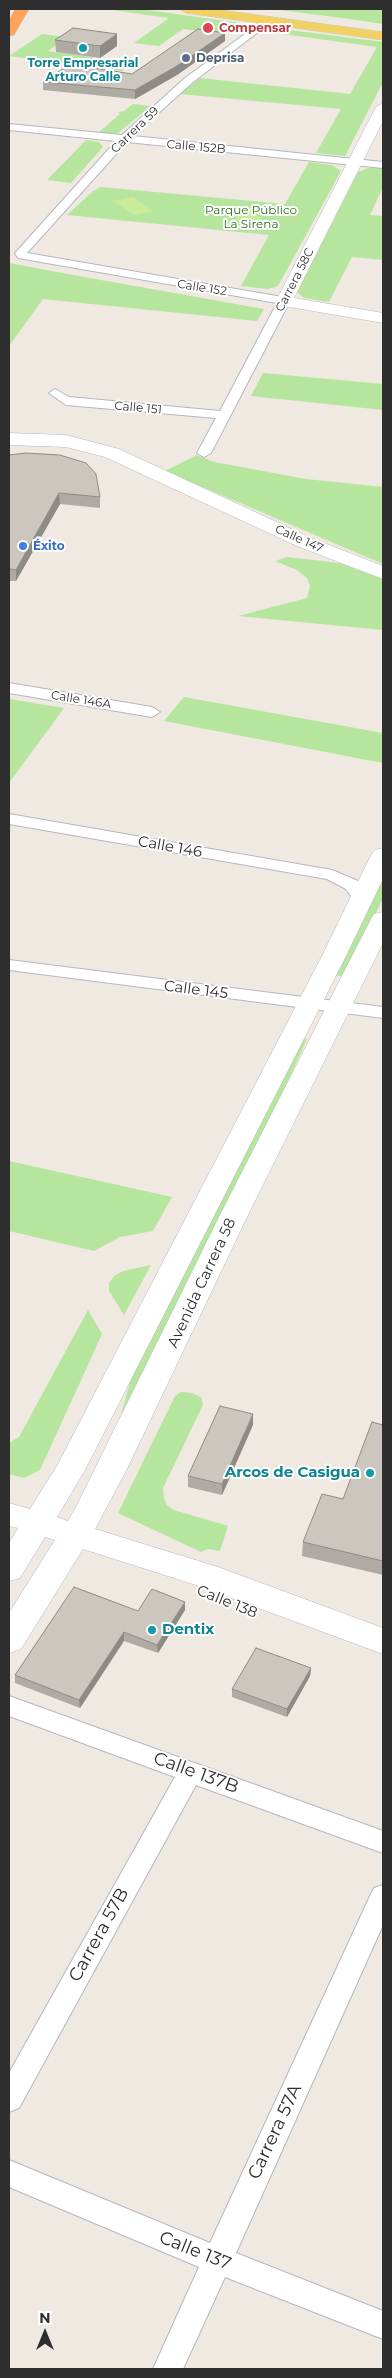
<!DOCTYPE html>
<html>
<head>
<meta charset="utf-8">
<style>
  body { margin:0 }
  #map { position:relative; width:392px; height:2378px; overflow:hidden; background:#efe9e1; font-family:Montserrat,sans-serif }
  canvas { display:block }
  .frame { position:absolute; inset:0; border:10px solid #2e2e2e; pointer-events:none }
  .north { position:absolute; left:20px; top:2308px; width:50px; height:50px; -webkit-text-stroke:4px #fff; paint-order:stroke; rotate:0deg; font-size:14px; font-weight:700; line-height:20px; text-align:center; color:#2e2e2e }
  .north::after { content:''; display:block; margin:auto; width:18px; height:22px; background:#2e2e2e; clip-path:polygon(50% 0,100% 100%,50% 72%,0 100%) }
</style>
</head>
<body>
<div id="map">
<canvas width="392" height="2378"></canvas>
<div class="frame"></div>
<div class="north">N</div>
</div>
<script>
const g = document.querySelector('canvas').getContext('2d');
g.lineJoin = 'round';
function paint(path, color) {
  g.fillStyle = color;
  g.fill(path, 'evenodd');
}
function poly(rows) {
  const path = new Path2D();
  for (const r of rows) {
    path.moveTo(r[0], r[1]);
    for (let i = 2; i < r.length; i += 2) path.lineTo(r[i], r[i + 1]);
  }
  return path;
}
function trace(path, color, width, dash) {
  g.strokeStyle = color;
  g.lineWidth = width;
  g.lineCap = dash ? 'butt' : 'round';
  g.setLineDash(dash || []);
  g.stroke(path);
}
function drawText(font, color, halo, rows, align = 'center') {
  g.font = font + ' Montserrat,sans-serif';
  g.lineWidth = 4;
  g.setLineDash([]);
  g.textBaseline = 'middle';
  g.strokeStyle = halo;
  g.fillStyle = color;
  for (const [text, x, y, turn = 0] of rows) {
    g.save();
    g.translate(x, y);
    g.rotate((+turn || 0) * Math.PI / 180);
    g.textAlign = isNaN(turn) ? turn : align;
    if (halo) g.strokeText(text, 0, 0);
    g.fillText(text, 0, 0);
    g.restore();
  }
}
paint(poly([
  [105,9,140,9,247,24,239,30,233,29,224,35,183,29,159,46,134,43,169,18],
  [272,9,383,9,383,24,350,19],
  [266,27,383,42,383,82,345,156,316,153,341,109,180,94,200,78,350,94,377,47,262,31],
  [42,34,67,37,48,51,133,63,122,71,9,56],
  [133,104,151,106,118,133,97,134,120,114,118,112,124,111],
  [86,140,99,142,103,147,71,183,47,180],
  [309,162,332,165,341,171,278,286,268,289,241,286,269,235,67,215,93,191,101,187,285,204],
  [368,168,383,168,383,187,370,215,383,216,383,260,352,257,329,302,304,298,297,292,358,172],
  [9,263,73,275,264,309,257,321,43,299,9,346],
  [263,373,383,384,383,410,251,396],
  [197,455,214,462,306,479,383,487,383,564,165,471],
  [287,557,339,563,383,579,383,630,238,616,307,598,310,586,307,578,297,570,275,561],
  [184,697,383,733,383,763,164,721],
  [9,699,64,708,9,783],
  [383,874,383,898,345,977,334,975],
  [302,1038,307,1039,256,1152,117,1429,137,1357],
  [9,1161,172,1197,153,1231,120,1237,94,1251,9,1231],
  [151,1265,124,1315,109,1291,109,1283,114,1276,123,1271],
  [88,1310,102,1334,40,1470,24,1478,9,1474,9,1443,19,1437],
  [181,1392,192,1393,201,1397,203,1405,163,1488,164,1498,167,1505,174,1510,228,1526,220,1551,208,1549,201,1552,118,1513,175,1396]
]), '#b6e59e');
paint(poly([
  [133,197,154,211,134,215,113,201],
  [251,207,264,223,241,225,229,209]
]), '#c9ec9a');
const street = poly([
  [268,17,271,18,271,22,193,82,133,136,383,162,383,168,127,142,27,253,288,298,290,301,211,453,204,457,197,453,216,418,66,405,49,393,55,389,69,397,220,411,277,303,18,258,15,253,17,251,116,141,9,130,9,124,122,135,185,78,268,17],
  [9,683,152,707,160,712,152,717,9,693,9,683],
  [9,814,332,870,358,881,371,899,368,903,356,903,346,889,327,879,9,824,9,814],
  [9,960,383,1007,383,1018,9,970,9,960],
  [9,1696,383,1831,383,1853,196,1785,19,2108,9,2112,9,2073,175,1777,9,1716,9,1696],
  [383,1885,383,1925,236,2253,383,2311,383,2339,225,2277,183,2369,153,2369,199,2267,9,2187,9,2160,210,2243,370,1896,374,1888,383,1885]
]);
const secondary = poly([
  [383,103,383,121,294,298,383,313,383,323,278,305,276,301,376,107,383,103],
  [9,433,66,435,119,449,311,538,383,566,383,579,297,546,105,457,66,447,9,445,9,433],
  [383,848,383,879,346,956,85,1470,57,1517,68,1521,77,1505,219,1217,371,919,374,914,383,912,383,943,247,1217,126,1471,95,1529,218,1567,383,1628,383,1654,196,1585,83,1549,21,1649,9,1653,9,1613,55,1540,45,1537,20,1578,9,1581,9,1543,18,1528,9,1526,9,1503,30,1509,57,1466,322,956,371,855,375,850,383,848]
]);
const primary = poly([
  [179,9,213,9,383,32,383,40,186,13,179,9]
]);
const highway = poly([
  [15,9,29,9,14,35,9,36,9,21,15,9]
]);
trace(street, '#b4b7c1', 2);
trace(secondary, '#b4b7c1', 1);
trace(primary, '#c9c9c9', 1);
trace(highway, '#c9c9c9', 1);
paint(street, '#fff');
paint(secondary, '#fff');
paint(primary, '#f2d163');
paint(highway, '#ffa35c');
paint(poly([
  [55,40,117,46,100,58,56,52],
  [225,41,177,75,135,99,43,90,43,82,132,74],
  [9,455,100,497,100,508,60,504,16,581,9,581],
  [253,1425,222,1495,188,1487,188,1476],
  [383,1425,383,1575,302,1556,303,1542,343,1499],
  [185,1602,185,1610,158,1653,124,1641,80,1708,15,1683,15,1675,138,1611],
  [311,1668,310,1676,287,1717,232,1697,232,1689]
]), '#afaba4');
paint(poly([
  [225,33,225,41,177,75,135,99,135,90],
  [117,34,117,46,100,58,100,46],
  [59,493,60,504,16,581,16,570],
  [253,1414,253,1425,222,1495,222,1484],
  [185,1602,185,1610,158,1653,157,1645],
  [124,1632,124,1641,80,1708,79,1700],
  [311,1668,310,1676,287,1717,287,1709]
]), '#8e8b86');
const building = poly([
  [73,28,117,34,100,46,55,40,73,28],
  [198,29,225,33,177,66,135,90,43,82,70,64,132,74,198,29],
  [26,453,60,455,86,463,96,474,100,497,59,493,16,570,9,569,9,455,26,453],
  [220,1406,253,1414,222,1484,188,1476,220,1406],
  [372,1422,383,1425,383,1561,303,1542,322,1494,343,1499,372,1422],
  [74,1587,138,1611,152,1589,185,1602,157,1645,124,1632,79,1700,15,1675,74,1587],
  [256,1648,311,1668,287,1709,232,1689,256,1648]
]);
paint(building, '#cbc7bf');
trace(building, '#8e8b86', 1);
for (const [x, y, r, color] of [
  [208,28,6,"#e0444e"],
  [83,48,5,"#0f9aa8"],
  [186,58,5,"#5c6f8a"],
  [23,546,5,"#3f7fe0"],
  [370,1473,5,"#0f9aa8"],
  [152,1630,5,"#0f9aa8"]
]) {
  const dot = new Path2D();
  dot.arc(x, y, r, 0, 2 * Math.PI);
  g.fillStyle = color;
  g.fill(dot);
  trace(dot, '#fff', 2);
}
drawText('bold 12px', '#be3a42', '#fff', [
  ["Compensar",219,28]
], 'left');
drawText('bold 12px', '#4e5e75', '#fff', [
  ["Deprisa",196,58]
], 'left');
drawText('bold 12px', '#0d838f', '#fff', [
  ["Torre Empresarial",83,63],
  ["Arturo Calle",83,77]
]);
drawText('12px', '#2e2e2e', '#fff', [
  ["Carrera 59",135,130,-44],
  ["Calle 152B",196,147,5],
  ["Carrera 58C",295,280,-63],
  ["Calle 152",202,288,9],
  ["Calle 151",138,408,5],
  ["Calle 147",299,539,24],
  ["Calle 146A",81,700,9]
]);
drawText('12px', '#2c6e1b', '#fff', [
  ["Parque Público",251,210],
  ["La Sirena",251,224]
]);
drawText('bold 12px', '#366cbe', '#fff', [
  ["Éxito",33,546]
], 'left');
drawText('15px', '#2e2e2e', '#fff', [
  ["Calle 146",170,847,10],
  ["Calle 145",196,990,7],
  ["Avenida Carrera 58",202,1283,-65],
  ["Calle 138",227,1602,22]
]);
drawText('bold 15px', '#0d838f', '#fff', [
  ["Arcos de Casigua",360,1473],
  ["Dentix",162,1630,"left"]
], 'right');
drawText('18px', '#2e2e2e', '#fff', [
  ["Calle 137B",196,1773,20],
  ["Carrera 57B",99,1935,-61],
  ["Carrera 57A",275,2132,-65],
  ["Calle 137",195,2251,22]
]);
</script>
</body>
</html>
